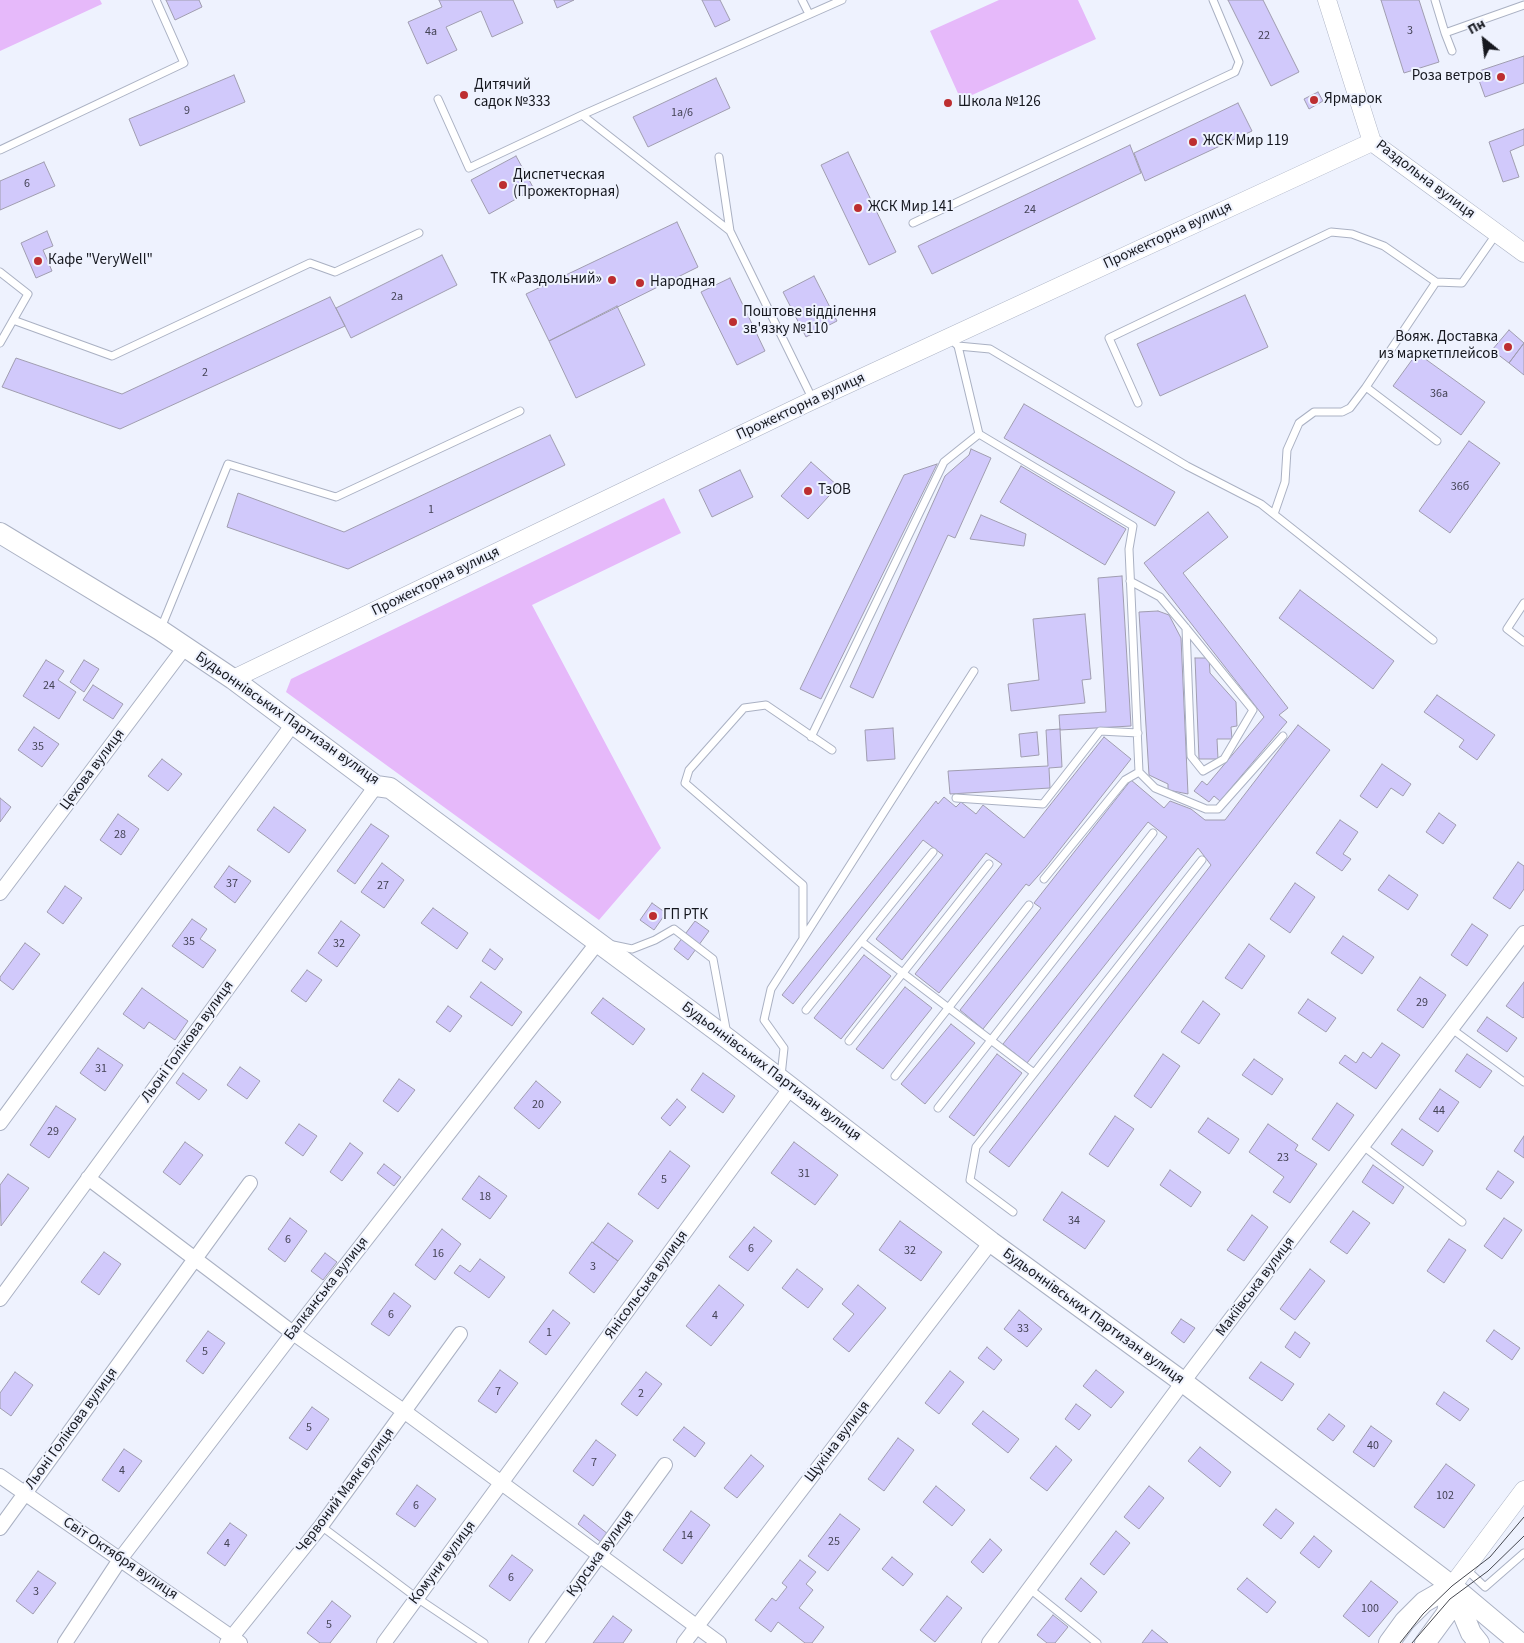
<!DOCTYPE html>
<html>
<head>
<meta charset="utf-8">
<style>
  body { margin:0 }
  #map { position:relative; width:1524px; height:1643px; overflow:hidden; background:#eef2fe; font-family:"Source Sans 3",sans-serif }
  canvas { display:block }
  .north { position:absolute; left:1459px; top:15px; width:50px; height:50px; -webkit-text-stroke:4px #eef2fe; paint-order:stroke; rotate:331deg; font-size:14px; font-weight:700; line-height:20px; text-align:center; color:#16181f }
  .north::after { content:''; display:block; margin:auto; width:18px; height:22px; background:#16181f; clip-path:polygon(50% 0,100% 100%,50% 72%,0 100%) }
</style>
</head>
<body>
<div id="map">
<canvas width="1524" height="1643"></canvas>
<div class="north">Пн</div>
</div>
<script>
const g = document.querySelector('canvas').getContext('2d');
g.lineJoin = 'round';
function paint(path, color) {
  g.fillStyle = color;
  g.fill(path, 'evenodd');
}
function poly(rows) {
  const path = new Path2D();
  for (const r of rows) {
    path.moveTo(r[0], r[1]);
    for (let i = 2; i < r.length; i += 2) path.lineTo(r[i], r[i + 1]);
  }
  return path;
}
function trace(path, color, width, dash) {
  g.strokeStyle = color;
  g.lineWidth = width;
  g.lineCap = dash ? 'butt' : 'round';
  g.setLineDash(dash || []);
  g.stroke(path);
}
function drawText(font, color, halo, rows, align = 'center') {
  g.font = font + ' "Source Sans 3",sans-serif';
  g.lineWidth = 4;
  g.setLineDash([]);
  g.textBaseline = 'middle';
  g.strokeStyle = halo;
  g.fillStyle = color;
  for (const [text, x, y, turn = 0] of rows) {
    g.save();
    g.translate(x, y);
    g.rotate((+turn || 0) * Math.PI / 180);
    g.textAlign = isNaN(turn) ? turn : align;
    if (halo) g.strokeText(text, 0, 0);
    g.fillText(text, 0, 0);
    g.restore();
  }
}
paint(poly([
  [0,0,100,0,102,4,0,51],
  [999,0,1078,0,1096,39,961,100,930,31],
  [664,498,681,533,532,605,661,848,599,920,286,692,291,679]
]), '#e6b9fa');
const building = poly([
  [166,0,199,0,202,7,175,20,166,0],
  [439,0,513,0,523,23,492,37,481,11,446,27,457,50,427,64,408,22,442,7,439,0],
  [554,0,574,0,557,8,554,0],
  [702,0,720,0,730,20,715,27,702,0],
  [1228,0,1263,0,1299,72,1271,86,1228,0],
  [1381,0,1419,0,1439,62,1404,73,1381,0],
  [1524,56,1524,83,1485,97,1476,72,1524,56],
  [234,75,245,102,140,146,129,119,234,75],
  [716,78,730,108,648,147,633,117,716,78],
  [1318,92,1323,101,1309,109,1304,99,1318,92],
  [1238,103,1252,131,1145,181,1134,153,1238,103],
  [1524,129,1524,145,1510,151,1519,177,1503,182,1489,142,1524,129],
  [1130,145,1141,173,932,274,918,246,1130,145],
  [848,152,896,252,869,265,821,165,848,152],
  [516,156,534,189,489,214,471,180,516,156],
  [44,162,55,186,0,210,0,181,44,162],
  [677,222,698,267,549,341,526,294,677,222],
  [47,231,53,246,43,250,52,271,36,278,21,243,47,231],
  [442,255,457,285,351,338,336,308,442,255],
  [814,276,837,321,806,337,783,292,814,276],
  [730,278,765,351,737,365,701,292,730,278],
  [1245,295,1268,347,1160,396,1137,344,1245,295],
  [330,297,345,326,120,429,2,387,16,358,122,394,330,297],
  [617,306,645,365,576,398,549,341,617,306],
  [1509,330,1524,343,1509,363,1492,350,1509,330],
  [1524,343,1524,375,1509,363,1524,343],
  [1417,353,1485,402,1461,435,1393,386,1417,353],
  [1024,404,1175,492,1155,526,1004,438,1024,404],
  [550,435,565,465,348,569,227,527,238,493,344,532,550,435],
  [1469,441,1500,463,1450,533,1419,511,1469,441],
  [971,449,991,458,955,538,948,535,873,698,850,687,945,476,969,455,971,449],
  [811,462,838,486,808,519,781,496,811,462],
  [937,464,821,699,800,689,904,475,937,464],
  [1021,466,1126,529,1105,565,1000,502,1021,466],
  [740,470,753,497,712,517,699,490,740,470],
  [1208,512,1228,537,1183,573,1288,708,1279,715,1287,722,1220,801,1214,796,1209,802,1194,791,1202,781,1207,785,1264,717,1144,563,1208,512],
  [981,515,1026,534,1024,546,970,539,981,515],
  [1122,576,1131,726,1060,730,1059,715,1106,712,1098,578,1122,576],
  [1300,590,1394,661,1373,689,1279,618,1300,590],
  [1158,611,1169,615,1181,638,1188,794,1168,790,1168,784,1149,775,1139,612,1158,611],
  [1085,614,1091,679,1082,680,1085,703,1011,711,1008,684,1039,680,1033,619,1085,614],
  [1195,658,1209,658,1210,673,1236,702,1237,726,1231,727,1232,739,1217,739,1218,759,1199,759,1195,658],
  [46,660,64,671,58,680,76,692,59,719,23,696,46,660],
  [84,660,99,669,84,692,70,682,84,660],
  [93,685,123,704,113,719,83,700,93,685],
  [1437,695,1495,735,1477,760,1459,747,1464,740,1424,712,1437,695],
  [1298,725,1330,750,1009,1167,989,1152,1211,865,1198,848,1027,1063,1003,1044,1167,837,1148,822,983,1029,960,1010,1041,908,1034,903,1131,780,1164,808,1170,801,1191,809,1205,820,1225,820,1298,725],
  [34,727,59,744,42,767,18,750,34,727],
  [893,728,895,759,867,761,865,730,893,728],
  [1060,729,1062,767,1049,768,1050,788,950,794,948,771,1048,766,1046,730,1060,729],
  [1037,732,1039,755,1021,757,1019,734,1037,732],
  [1104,737,1131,759,1046,867,1029,886,1026,884,939,993,915,974,1002,864,986,853,902,960,876,939,943,855,923,840,793,1004,782,995,936,801,938,804,944,797,956,807,961,802,976,814,983,805,1024,838,1104,737],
  [162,759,182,774,168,791,148,776,162,759],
  [1382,764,1411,784,1403,796,1391,788,1377,808,1360,796,1382,764],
  [0,798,11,807,0,822,0,798],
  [274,807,306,830,289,853,257,830,274,807],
  [1439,813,1456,825,1443,844,1426,832,1439,813],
  [118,814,139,829,121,855,100,840,118,814],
  [1340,820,1358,832,1343,854,1351,859,1342,871,1316,853,1340,820],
  [371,824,389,836,355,884,337,871,371,824],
  [1518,862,1524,866,1524,889,1510,909,1493,898,1518,862],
  [382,863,404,880,384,908,361,892,382,863],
  [229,866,251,881,235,903,214,887,229,866],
  [1389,875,1418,895,1408,910,1378,890,1389,875],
  [1295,883,1315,897,1290,933,1270,919,1295,883],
  [65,886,82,898,63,924,47,912,65,886],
  [652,903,666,913,654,930,640,920,652,903],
  [433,908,468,933,457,949,421,923,433,908],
  [192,919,207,929,200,939,216,950,203,968,172,946,192,919],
  [341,921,360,935,337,967,318,953,341,921],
  [695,921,709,931,688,960,674,949,695,921],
  [1472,924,1488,935,1467,966,1451,955,1472,924],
  [1343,936,1374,957,1362,974,1331,953,1343,936],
  [25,943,40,954,13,990,0,980,0,977,25,943],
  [1249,944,1265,956,1242,989,1225,978,1249,944],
  [490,949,503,959,495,970,482,961,490,949],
  [864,955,891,976,841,1039,814,1018,864,955],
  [307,970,322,980,306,1002,291,991,307,970],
  [1420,977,1446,995,1423,1028,1397,1010,1420,977],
  [481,982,522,1012,512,1026,470,997,481,982],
  [1524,982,1524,1017,1523,1018,1506,1006,1524,982],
  [905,987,932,1008,883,1069,856,1049,905,987],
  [142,988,188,1021,175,1040,149,1022,144,1029,123,1014,142,988],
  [603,998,645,1029,633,1045,591,1013,603,998],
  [1308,999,1336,1018,1326,1032,1298,1013,1308,999],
  [1203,1001,1220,1014,1199,1044,1181,1032,1203,1001],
  [448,1006,462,1016,450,1032,436,1022,448,1006],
  [1487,1017,1517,1038,1507,1052,1477,1031,1487,1017],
  [951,1024,975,1043,925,1104,901,1084,951,1024],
  [1382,1043,1400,1055,1376,1089,1339,1063,1345,1055,1356,1063,1363,1052,1371,1058,1382,1043],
  [98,1048,123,1065,105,1091,80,1073,98,1048],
  [997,1054,1022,1073,974,1136,949,1117,997,1054],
  [1163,1054,1180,1066,1151,1108,1134,1096,1163,1054],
  [1467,1054,1492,1071,1480,1088,1455,1071,1467,1054],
  [1254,1059,1283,1079,1272,1095,1242,1075,1254,1059],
  [240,1067,260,1081,247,1099,227,1085,240,1067],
  [183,1073,207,1090,199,1100,176,1083,183,1073],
  [703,1073,735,1096,723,1113,691,1090,703,1073],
  [399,1079,415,1090,398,1112,383,1101,399,1079],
  [536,1081,561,1102,539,1129,514,1108,536,1081],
  [1440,1089,1459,1102,1438,1132,1419,1119,1440,1089],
  [677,1099,686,1107,670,1126,661,1118,677,1099],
  [1337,1103,1354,1115,1329,1151,1312,1139,1337,1103],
  [56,1106,76,1119,49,1158,30,1145,56,1106],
  [1115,1116,1134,1129,1108,1167,1089,1154,1115,1116],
  [1208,1118,1239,1139,1229,1154,1198,1132,1208,1118],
  [299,1124,317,1136,303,1156,285,1143,299,1124],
  [1268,1124,1298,1145,1295,1150,1317,1164,1290,1203,1273,1192,1284,1177,1249,1152,1268,1124],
  [1402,1129,1433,1151,1423,1166,1391,1144,1402,1129],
  [1524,1136,1524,1158,1514,1151,1524,1136],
  [185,1142,203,1155,180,1185,163,1172,185,1142],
  [794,1142,838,1175,815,1205,771,1173,794,1142],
  [350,1143,363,1153,342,1181,330,1172,350,1143],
  [670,1151,690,1166,658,1209,638,1194,670,1151],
  [384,1164,401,1177,394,1186,377,1173,384,1164],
  [1373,1165,1404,1187,1393,1204,1362,1182,1373,1165],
  [1170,1170,1201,1192,1191,1207,1160,1185,1170,1170],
  [1498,1171,1514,1182,1501,1199,1486,1189,1498,1171],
  [8,1174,29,1188,1,1226,0,1185,8,1174],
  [479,1176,507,1196,490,1219,462,1199,479,1176],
  [1062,1192,1105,1221,1085,1249,1043,1220,1062,1192],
  [1353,1211,1370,1223,1347,1254,1330,1242,1353,1211],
  [1252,1215,1268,1227,1244,1261,1227,1250,1252,1215],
  [290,1218,307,1231,285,1262,268,1249,290,1218],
  [1504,1218,1522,1230,1502,1259,1484,1246,1504,1218],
  [900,1221,942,1252,921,1281,879,1250,900,1221],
  [608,1223,633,1241,618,1261,593,1243,608,1223],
  [754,1227,772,1241,748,1271,729,1257,754,1227],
  [442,1229,461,1244,435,1280,415,1265,442,1229],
  [1449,1239,1466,1250,1444,1283,1427,1271,1449,1239],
  [592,1242,618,1261,594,1293,569,1273,592,1242],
  [104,1252,121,1264,99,1295,81,1282,104,1252],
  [325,1253,337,1262,323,1280,311,1271,325,1253],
  [480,1259,505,1277,489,1298,454,1273,460,1265,470,1272,480,1259],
  [797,1269,823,1289,808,1308,782,1288,797,1269],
  [1310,1269,1325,1281,1295,1320,1280,1309,1310,1269],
  [719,1285,744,1305,711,1346,686,1326,719,1285],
  [858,1285,886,1308,849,1352,833,1339,854,1314,842,1304,858,1285],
  [394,1293,411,1306,389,1336,371,1324,394,1293],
  [553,1310,570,1323,546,1355,529,1342,553,1310],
  [1019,1310,1042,1329,1027,1347,1004,1329,1019,1310],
  [1181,1319,1195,1328,1184,1343,1171,1333,1181,1319],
  [1494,1330,1520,1348,1512,1360,1486,1341,1494,1330],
  [208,1331,225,1343,203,1374,186,1361,208,1331],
  [1295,1332,1310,1343,1300,1358,1285,1347,1295,1332],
  [987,1347,1002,1360,994,1370,978,1358,987,1347],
  [1261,1362,1294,1384,1282,1401,1249,1378,1261,1362],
  [500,1370,518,1383,496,1413,478,1401,500,1370],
  [1096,1370,1124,1392,1111,1408,1083,1386,1096,1370],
  [950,1371,964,1382,939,1414,925,1403,950,1371],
  [15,1372,33,1385,11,1416,0,1408,0,1393,15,1372],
  [646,1372,662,1384,637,1416,621,1404,646,1372],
  [1444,1392,1469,1409,1460,1421,1436,1404,1444,1392],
  [1076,1404,1091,1415,1079,1430,1065,1419,1076,1404],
  [312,1407,329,1419,307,1450,289,1438,312,1407],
  [983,1411,1019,1439,1008,1453,972,1424,983,1411],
  [1329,1414,1345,1426,1333,1441,1317,1429,1329,1414],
  [1371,1426,1392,1441,1374,1467,1353,1452,1371,1426],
  [684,1427,705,1443,695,1457,673,1440,684,1427],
  [898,1438,914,1450,884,1491,868,1479,898,1438],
  [596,1440,616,1455,593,1486,573,1471,596,1440],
  [1056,1446,1072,1460,1047,1491,1030,1478,1056,1446],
  [1200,1447,1231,1472,1220,1487,1188,1461,1200,1447],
  [124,1449,142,1461,119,1492,102,1480,124,1449],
  [751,1455,764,1466,737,1498,724,1488,751,1455],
  [1446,1464,1475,1485,1444,1528,1414,1507,1446,1464],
  [417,1485,436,1499,415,1527,396,1514,417,1485],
  [936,1486,965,1510,952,1526,923,1502,936,1486],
  [1149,1486,1164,1498,1139,1529,1124,1517,1149,1486],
  [1276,1509,1294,1523,1281,1539,1263,1525,1276,1509],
  [691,1511,710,1525,682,1564,663,1550,691,1511],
  [840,1514,860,1529,828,1571,808,1556,840,1514],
  [584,1515,608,1534,602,1543,578,1524,584,1515],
  [230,1523,247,1535,225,1566,207,1553,230,1523],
  [1116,1531,1130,1543,1104,1575,1090,1564,1116,1531],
  [1314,1536,1332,1551,1319,1568,1300,1553,1314,1536],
  [990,1539,1002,1550,983,1573,971,1562,990,1539],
  [512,1555,533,1570,510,1601,489,1586,512,1555],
  [892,1557,913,1574,903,1586,882,1569,892,1557],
  [800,1560,816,1572,806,1584,813,1590,799,1608,824,1627,812,1643,805,1643,778,1622,771,1632,755,1620,772,1598,776,1601,787,1587,782,1583,800,1560],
  [38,1571,56,1583,33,1614,16,1601,38,1571],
  [1081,1578,1097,1592,1081,1612,1065,1599,1081,1578],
  [1247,1578,1276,1602,1267,1613,1237,1589,1247,1578],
  [1371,1581,1398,1602,1369,1637,1343,1616,1371,1581],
  [947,1596,962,1608,935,1642,920,1630,947,1596],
  [332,1601,351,1616,330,1643,320,1643,307,1633,332,1601],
  [1053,1615,1068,1627,1055,1643,1047,1643,1037,1635,1053,1615],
  [613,1616,632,1630,623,1643,593,1643,613,1616],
  [1152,1630,1168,1643,1142,1643,1152,1630]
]);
paint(building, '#d1c9fb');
trace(building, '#a09db0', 1);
const service = poly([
  [802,0,809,14],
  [1435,0,1445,33],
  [1452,51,1445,33,1524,5],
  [438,99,469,168,582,115],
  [0,150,184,63,156,0],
  [719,157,730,231],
  [913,223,1235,72,1239,62,1213,0],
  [0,272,28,294,0,343],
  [13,320,112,356,310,263,335,272,419,233],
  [958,346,990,349,1187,466,1261,504,1433,640],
  [813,400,730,231,582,115,842,0],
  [1138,403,1109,338,1331,232,1352,234,1384,246,1436,282],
  [979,434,1133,526,1129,549,1139,772,1155,788,1206,809,1218,809,1283,736],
  [1437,441,1366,387,1436,282,1462,283,1497,233],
  [1274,514,1285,482,1287,450,1299,423,1314,412,1342,412,1350,408,1366,387],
  [1130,581,1160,597,1186,628,1253,710,1224,759,1203,771,1191,756,1186,628],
  [1524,603,1507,629,1524,642],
  [161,628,228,464,336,497,520,411],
  [811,737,944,462,979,434,958,346,955,343],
  [956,798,1043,804,1100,731,1138,733],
  [1044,879,1125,780,1139,772],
  [803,938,803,885,685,783,689,770,744,708,766,705,832,750],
  [862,942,1034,1073],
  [613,945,632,949,655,940,674,929,713,959,727,1034],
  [806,1010,933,852],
  [1452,1029,1524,1082],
  [849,1041,989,864],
  [781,1076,784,1048,764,1020,771,989,974,671],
  [895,1076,1029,905],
  [938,1108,1153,833],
  [1363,1146,1462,1222],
  [1013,1212,970,1180,976,1147,1202,860],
  [321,1526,417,1598,484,1643],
  [1466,1569,1485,1587,1524,1553],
  [1030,1589,1097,1643]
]);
const minor = poly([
  [0,893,185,647],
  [0,1123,293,724],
  [88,1178,293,1333,405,1412,719,1643],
  [0,1299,376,786],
  [0,1476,240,1643],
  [0,1528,250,1183],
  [65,1643,121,1558,293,1333,598,942],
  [227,1643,321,1526,460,1334],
  [384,1643,791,1087],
  [536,1643,665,1465],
  [684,1643,991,1242],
  [989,1643,1183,1382,1524,933]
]);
const tertiary = poly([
  [1327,0,1372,142,1524,253],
  [233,679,807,403,1372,142],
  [1452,1586,1524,1490]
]);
const secondary = poly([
  [0,533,160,630,233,679,376,786,390,788,728,1039,991,1242,1183,1382,1452,1586,1520,1643],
  [1452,1588,1471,1633,1479,1643],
  [1389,1643,1405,1621,1424,1602,1452,1586],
  [1425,1643,1447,1613,1452,1586]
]);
trace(service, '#aab1c3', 9);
trace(minor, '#aab1c3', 16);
trace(tertiary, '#aab1c3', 19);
trace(secondary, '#aab1c3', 22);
trace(service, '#fff', 7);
trace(minor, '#fff', 14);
trace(tertiary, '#fff', 18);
trace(secondary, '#fff', 20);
trace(poly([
  [1400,1643,1423,1614,1452,1586,1490,1557,1524,1517],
  [1412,1643,1450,1599,1488,1571,1524,1536]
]), '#45474f', 1);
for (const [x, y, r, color] of [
  [1501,77,5,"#bd2e30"],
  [464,95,5,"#bd2e30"],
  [1314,100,5,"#bd2e30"],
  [948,103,5,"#bd2e30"],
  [1193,142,5,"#bd2e30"],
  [503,185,5,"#bd2e30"],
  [858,208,5,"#bd2e30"],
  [38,261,5,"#bd2e30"],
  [612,280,5,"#bd2e30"],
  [640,283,5,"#bd2e30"],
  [733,322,5,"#bd2e30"],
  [1508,347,5,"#bd2e30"],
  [808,491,5,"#bd2e30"],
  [653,916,5,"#bd2e30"]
]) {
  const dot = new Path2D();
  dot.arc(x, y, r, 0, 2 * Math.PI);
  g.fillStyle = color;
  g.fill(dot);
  trace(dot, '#eef2fe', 2);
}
drawText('12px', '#454456', null, [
  ["3",1410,31],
  ["4а",431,32],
  ["22",1264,36],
  ["9",187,111],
  ["1а/6",682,113],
  ["6",27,184],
  ["24",1030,210],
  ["2а",397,297],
  ["2",205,373],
  ["36а",1439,394],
  ["36б",1460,487],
  ["1",431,510],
  ["24",49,686],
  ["35",38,747],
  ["28",120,835],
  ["37",232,884],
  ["27",383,886],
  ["35",189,942],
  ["32",339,944],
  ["29",1422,1003],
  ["31",101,1069],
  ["20",538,1105],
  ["44",1439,1111],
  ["29",53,1132],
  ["23",1283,1158],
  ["31",804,1174],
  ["5",664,1180],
  ["18",485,1197],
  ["34",1074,1221],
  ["6",288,1240],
  ["6",751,1249],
  ["32",910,1251],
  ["16",438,1254],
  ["3",593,1267],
  ["6",391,1315],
  ["4",715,1316],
  ["33",1023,1329],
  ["1",549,1333],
  ["5",205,1352],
  ["7",498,1392],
  ["2",641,1394],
  ["5",309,1428],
  ["40",1373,1446],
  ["7",594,1463],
  ["4",122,1471],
  ["102",1445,1496],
  ["6",416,1506],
  ["14",687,1536],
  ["25",834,1542],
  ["4",227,1544],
  ["6",511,1578],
  ["3",36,1592],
  ["100",1370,1609],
  ["5",329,1625]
]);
drawText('15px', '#16181f', '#eef2fe', [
  ["Роза ветров",1491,77,"right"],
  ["Дитячий",474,86],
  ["садок №333",474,103],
  ["Ярмарок",1324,100],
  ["Школа №126",958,103],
  ["ЖСК Мир 119",1203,142],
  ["Диспетческая",513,176],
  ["(Прожекторная)",513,193],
  ["ЖСК Мир 141",868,208],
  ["Кафе \"VeryWell\"",48,261],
  ["ТК «Раздольний»",602,280,"right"],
  ["Народная",650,283],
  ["Поштове відділення",743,313],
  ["зв'язку №110",743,330],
  ["Вояж. Доставка",1498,338,"right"],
  ["из маркетплейсов",1498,355,"right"],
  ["ТзОВ",818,491],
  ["ГП РТК",663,916]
], 'left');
drawText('15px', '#16181f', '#eef2fe', [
  ["Раздольна вулиця",1425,180,37],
  ["Прожекторна вулиця",1168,236,-25],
  ["Прожекторна вулиця",801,407,-25],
  ["Прожекторна вулиця",436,582,-26],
  ["Будьоннівських Партизан вулиця",287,719,35],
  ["Цехова вулиця",93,770,-53],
  ["Льоні Голікова вулиця",188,1042,-54],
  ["Будьоннівських Партизан вулиця",771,1072,37],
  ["Янісольська вулиця",647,1285,-54],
  ["Макіївська вулиця",1256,1287,-53],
  ["Балканська вулиця",327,1289,-52],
  ["Будьоннівських Партизан вулиця",1093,1317,36],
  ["Льоні Голікова вулиця",72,1429,-54],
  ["Щукіна вулиця",838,1442,-53],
  ["Червоний Маяк вулиця",346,1491,-53],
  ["Курська вулиця",601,1554,-54],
  ["Світ Октября вулиця",120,1559,34],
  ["Комуни вулиця",443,1563,-53]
]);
</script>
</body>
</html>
